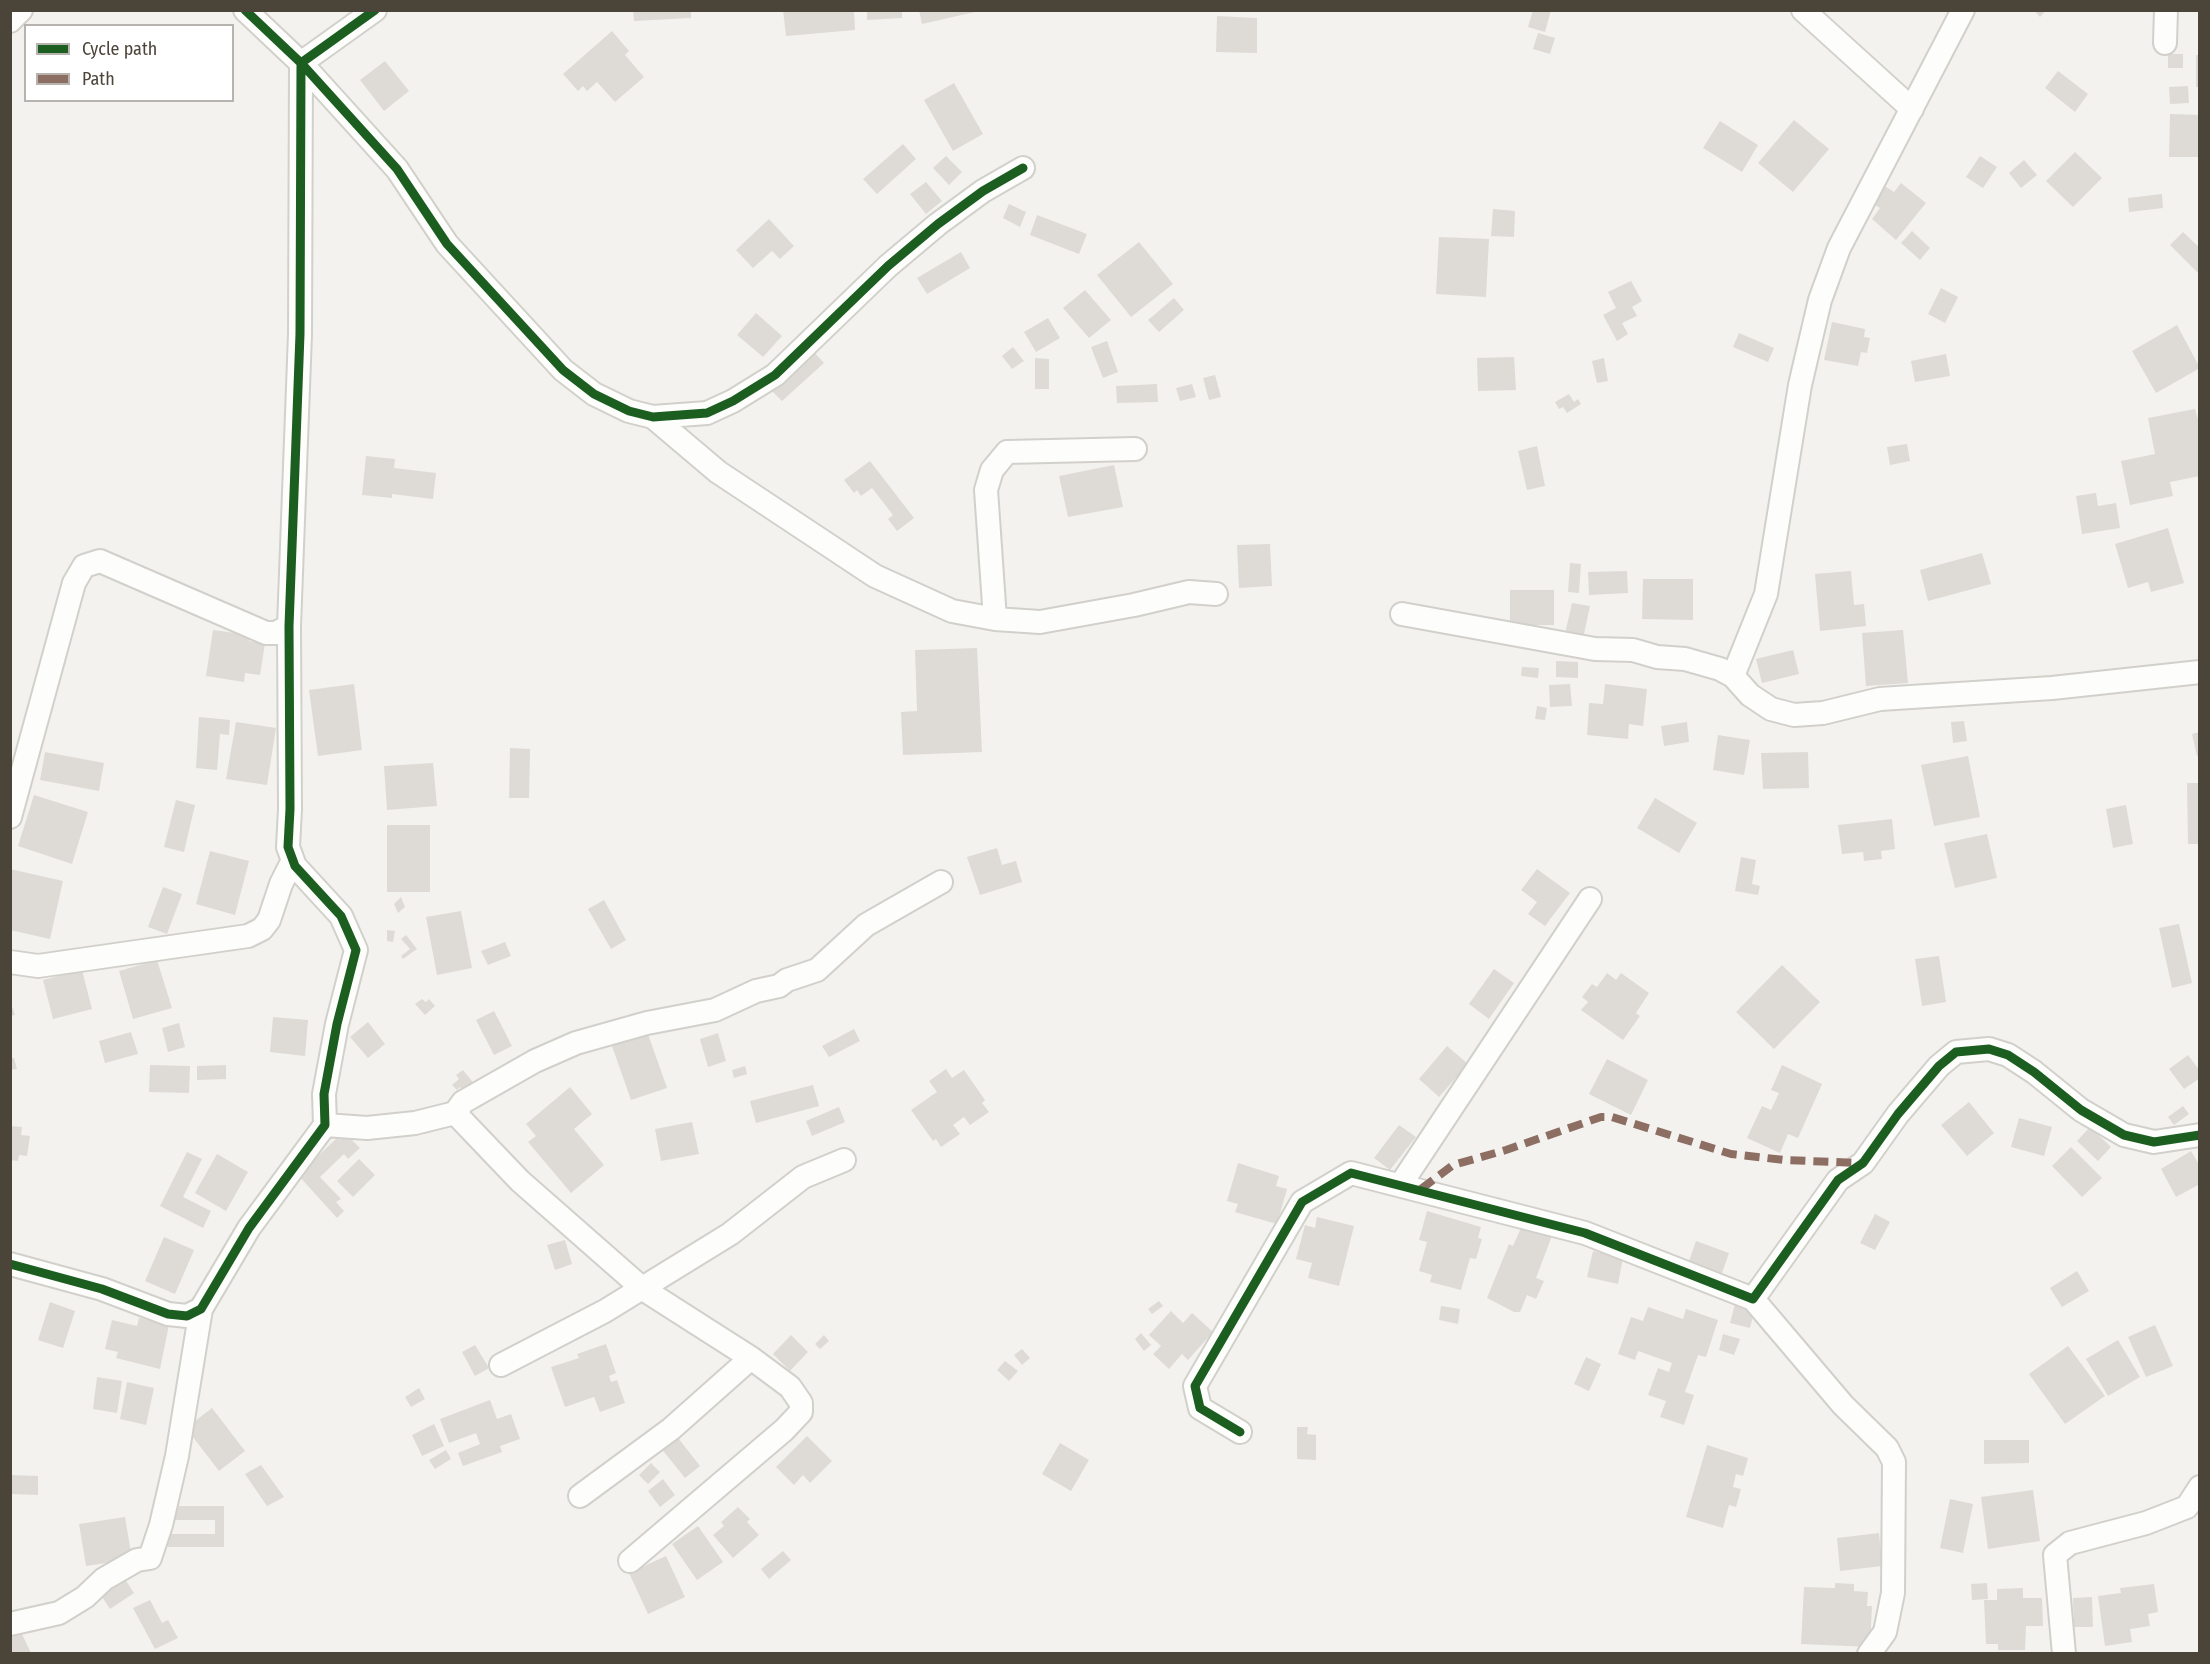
<!DOCTYPE html>
<html>
<head>
<meta charset="utf-8">
<style>
  body { margin:0 }
  #map { position:relative; width:2210px; height:1664px; overflow:hidden; background:#f4f2ee; font-family:"Fira Sans Condensed",sans-serif }
  canvas { display:block }
  .frame { position:absolute; inset:0; border:12px solid #4b4439; pointer-events:none }
  .legend { position:absolute; left:24px; top:24px; width:210px; height:78px; box-sizing:border-box; background:#fff; border:2px solid #b7b4b0; margin:0; padding:8px 10px; list-style:none; font-size:18px; color:#4b4439 }
  .legend li { display:flex; align-items:center; gap:12px; height:30px }
  .legend b { width:30px; border:2px solid #b7b4b0 }
</style>
</head>
<body>
<div id="map">
<canvas width="2210" height="1664"></canvas>
<div class="frame"></div>
<ul class="legend">
<li><b style="height:8px;background:#1b5e20"></b>Cycle path</li>
<li><b style="height:8px;background:#8d6e63"></b>Path</li>
</ul>
</div>
<script>
const g = document.querySelector('canvas').getContext('2d');
g.lineJoin = 'round';
function paint(path, color) {
  g.fillStyle = color;
  g.fill(path, 'evenodd');
}
function poly(rows) {
  const path = new Path2D();
  for (const r of rows) {
    path.moveTo(r[0], r[1]);
    for (let i = 2; i < r.length; i += 2) path.lineTo(r[i], r[i + 1]);
  }
  return path;
}
function trace(path, color, width, dash) {
  g.strokeStyle = color;
  g.lineWidth = width;
  g.lineCap = dash ? 'butt' : 'round';
  g.setLineDash(dash || []);
  g.stroke(path);
}
paint(poly([
  [633,10,691,10,691,18,634,21],
  [783,10,854,10,855,30,786,36],
  [867,10,902,10,902,18,867,20],
  [919,10,975,10,975,12,922,24],
  [1533,10,1551,10,1545,32,1528,27],
  [2034,10,2046,10,2040,17],
  [1217,16,1257,18,1257,53,1216,52],
  [612,31,629,51,625,55,644,77,615,102,597,82,587,91,583,86,578,91,563,74],
  [1538,33,1555,38,1550,54,1533,49],
  [2168,54,2183,54,2183,68,2168,68],
  [2196,55,2200,55,2200,87,2196,87],
  [385,61,409,91,384,111,360,80],
  [2058,71,2088,94,2075,112,2045,88],
  [954,83,983,134,953,151,924,100],
  [2188,86,2189,103,2170,104,2169,87],
  [2170,114,2200,115,2200,157,2169,157],
  [1794,120,1829,149,1793,192,1758,163],
  [1720,121,1758,145,1742,172,1703,148],
  [903,144,916,159,877,194,863,179],
  [2075,152,2102,178,2073,207,2046,181],
  [946,156,962,172,949,185,933,168],
  [1980,156,1997,167,1983,188,1966,177],
  [2024,160,2037,175,2021,188,2009,173],
  [926,182,942,201,926,214,910,194],
  [1880,183,1894,192,1901,183,1926,203,1896,240,1872,219,1880,208,1869,201],
  [2162,194,2163,208,2129,212,2128,198],
  [1009,204,1026,212,1020,227,1003,218],
  [1493,209,1515,211,1514,237,1491,236],
  [1037,215,1087,234,1079,254,1030,235],
  [769,219,794,246,780,259,772,251,753,268,736,250],
  [1912,231,1930,248,1920,260,1901,243],
  [2183,232,2200,248,2200,275,2170,245],
  [1439,237,1489,239,1486,297,1436,294],
  [1139,242,1173,284,1131,317,1097,275],
  [961,252,970,268,927,294,917,278],
  [1631,281,1642,301,1632,307,1637,316,1622,323,1628,334,1617,341,1603,315,1616,308,1608,292],
  [1941,288,1958,297,1945,323,1928,314],
  [1085,290,1111,320,1089,338,1063,308],
  [1174,298,1184,310,1159,332,1148,320],
  [756,313,782,336,763,357,737,335],
  [1048,318,1060,338,1036,352,1024,332],
  [1832,322,1865,329,1864,337,1870,338,1867,353,1861,352,1858,366,1824,360],
  [2177,325,2200,368,2156,393,2132,351],
  [1739,333,1774,348,1768,362,1733,347],
  [1107,341,1118,372,1103,378,1091,347],
  [1013,347,1024,361,1012,369,1002,356],
  [813,351,824,363,782,401,770,389],
  [1946,354,1950,376,1915,382,1911,361],
  [1514,357,1516,390,1478,391,1477,358],
  [1035,358,1049,359,1049,389,1035,389],
  [1604,358,1608,381,1597,383,1592,361],
  [1215,375,1221,397,1209,400,1203,378],
  [1157,384,1158,402,1117,403,1116,386],
  [1192,384,1196,397,1180,401,1176,388],
  [1569,394,1574,402,1578,399,1581,404,1567,413,1563,407,1559,409,1555,402],
  [2195,409,2200,426,2200,476,2170,482,2173,496,2130,505,2121,461,2155,454,2148,418],
  [1907,444,1910,461,1890,465,1887,447],
  [1537,446,1545,486,1527,490,1518,451],
  [366,456,395,459,394,468,436,473,433,499,392,494,392,498,362,495],
  [870,461,914,518,897,531,888,519,893,515,872,488,861,496,857,490,854,493,844,480],
  [1114,465,1123,507,1068,517,1059,476],
  [2096,493,2098,506,2116,503,2120,528,2082,534,2076,496],
  [2168,528,2184,583,2151,592,2148,582,2128,588,2115,544],
  [1270,544,1272,586,1239,588,1237,545],
  [1982,553,1991,584,1928,601,1920,570],
  [1570,563,1581,564,1579,593,1568,592],
  [1627,571,1628,593,1589,595,1588,572],
  [1851,571,1854,605,1864,604,1866,626,1820,631,1815,574],
  [1643,579,1693,579,1693,620,1642,619],
  [1510,590,1554,590,1554,625,1510,625],
  [1572,603,1590,606,1582,643,1565,634],
  [213,630,250,635,249,641,265,643,260,675,245,673,244,682,206,676],
  [1903,630,1908,683,1866,686,1862,633],
  [977,648,982,752,903,755,901,712,917,711,915,650],
  [1793,650,1799,674,1762,683,1756,659],
  [1556,661,1578,662,1578,678,1556,677],
  [1522,667,1539,668,1538,678,1521,676],
  [354,684,362,750,318,756,309,690],
  [1570,684,1572,706,1550,707,1549,685],
  [1605,684,1647,689,1643,726,1629,724,1628,739,1587,735,1589,703,1603,704],
  [1537,706,1547,708,1545,720,1535,719],
  [199,717,230,720,229,735,220,734,217,770,196,768],
  [1964,721,1967,741,1953,743,1951,722],
  [236,722,276,728,267,785,226,779],
  [1687,722,1689,742,1664,746,1661,726],
  [2200,732,2200,755,2197,756,2192,734],
  [1718,735,1750,740,1744,775,1713,770],
  [510,748,530,749,529,798,509,798],
  [45,752,104,763,99,791,40,780],
  [1808,752,1809,788,1763,789,1761,753],
  [1968,756,1980,817,1934,826,1921,765],
  [433,763,437,806,387,810,384,766],
  [2187,783,2200,783,2200,844,2188,844],
  [34,795,88,812,72,864,18,846],
  [1655,798,1697,823,1679,853,1637,828],
  [176,800,195,805,184,852,164,847],
  [2126,805,2133,844,2113,848,2106,809],
  [1892,819,1895,849,1881,851,1882,859,1864,861,1863,852,1842,854,1838,825],
  [387,825,430,825,430,892,387,892],
  [1987,834,1997,878,1955,888,1944,843],
  [997,848,1002,865,1016,861,1022,882,980,895,967,857],
  [210,851,249,861,235,915,196,904],
  [1741,857,1756,860,1752,884,1760,886,1758,895,1735,891],
  [10,869,63,881,50,939,10,930],
  [1537,869,1570,893,1545,926,1528,914,1537,902,1521,890],
  [163,887,182,894,167,934,148,927],
  [401,897,405,907,398,913,394,904],
  [604,900,626,940,611,949,588,909],
  [461,911,472,968,437,975,426,917],
  [2179,924,2192,983,2172,988,2159,928],
  [387,930,395,931,393,942,387,941],
  [406,935,417,949,403,959,401,956,410,949,401,939],
  [505,942,511,956,488,965,481,951],
  [1939,956,1946,1002,1922,1006,1915,959],
  [157,960,172,1008,133,1019,119,971],
  [1782,965,1820,1002,1774,1049,1736,1012],
  [1494,969,1514,983,1489,1019,1469,1004],
  [82,970,92,1009,53,1019,43,980],
  [1607,973,1616,980,1621,973,1649,993,1636,1013,1640,1016,1623,1040,1581,1010,1588,1002,1582,997,1592,984,1597,987],
  [422,999,426,1002,429,999,435,1006,425,1015,415,1004],
  [10,1001,15,1015,10,1016],
  [494,1011,512,1046,494,1055,476,1020],
  [273,1017,308,1020,305,1056,270,1052],
  [368,1022,385,1044,368,1058,350,1037],
  [179,1023,185,1047,168,1052,162,1028],
  [854,1029,860,1041,829,1057,822,1046],
  [131,1032,138,1054,105,1063,99,1041],
  [718,1033,726,1061,708,1067,700,1039],
  [648,1034,667,1088,631,1100,612,1046],
  [1447,1046,1468,1064,1439,1097,1419,1079],
  [2188,1055,2200,1071,2200,1078,2184,1089,2169,1069],
  [10,1058,14,1058,17,1069,10,1070],
  [1607,1059,1648,1080,1631,1115,1589,1094],
  [150,1065,190,1066,189,1093,149,1092],
  [226,1065,226,1079,197,1080,197,1066],
  [1782,1065,1822,1084,1798,1138,1788,1134,1780,1153,1747,1138,1762,1106,1771,1110,1779,1093,1771,1090],
  [745,1066,747,1074,734,1078,732,1070],
  [946,1069,952,1078,964,1070,985,1100,982,1103,989,1112,970,1125,964,1117,953,1125,960,1134,941,1147,936,1139,933,1141,911,1110,937,1092,929,1081],
  [463,1070,476,1086,466,1094,460,1087,457,1090,452,1085,459,1079,456,1075],
  [813,1085,819,1106,756,1123,750,1101],
  [570,1087,592,1114,574,1129,604,1165,571,1193,528,1142,536,1136,526,1124],
  [1969,1102,1994,1133,1967,1156,1941,1125],
  [2183,1106,2189,1114,2174,1125,2168,1117],
  [839,1107,845,1122,812,1136,806,1121],
  [2019,1118,2052,1127,2044,1156,2011,1147],
  [692,1122,699,1154,661,1161,655,1129],
  [1399,1125,1416,1137,1390,1170,1374,1158],
  [10,1126,22,1127,21,1135,30,1136,27,1156,19,1155,18,1161,10,1160],
  [2090,1127,2111,1147,2098,1161,2077,1141],
  [346,1134,360,1148,348,1159,344,1154,320,1177,341,1199,336,1202,344,1211,337,1218,298,1175,338,1137,340,1140],
  [2071,1147,2102,1178,2082,1197,2052,1166],
  [2191,1151,2200,1166,2200,1184,2176,1197,2161,1169],
  [187,1152,202,1159,183,1197,211,1211,203,1228,160,1206],
  [217,1154,248,1172,226,1211,195,1193],
  [359,1159,375,1175,353,1197,337,1181],
  [1238,1163,1279,1176,1276,1186,1287,1189,1277,1224,1235,1212,1238,1204,1227,1201],
  [1427,1211,1481,1227,1478,1238,1482,1239,1476,1259,1470,1258,1461,1290,1430,1282,1432,1275,1419,1271,1427,1242,1419,1240],
  [1875,1214,1890,1222,1875,1250,1860,1243],
  [1317,1217,1354,1226,1339,1286,1308,1278,1312,1263,1296,1259,1305,1225,1315,1228],
  [1524,1221,1553,1233,1536,1278,1544,1281,1536,1299,1527,1295,1520,1312,1514,1312,1487,1298,1509,1244,1513,1246],
  [164,1237,194,1250,175,1294,145,1281],
  [565,1240,572,1264,555,1270,547,1245],
  [1696,1241,1729,1253,1721,1276,1688,1264],
  [1593,1251,1623,1258,1618,1284,1587,1277],
  [2077,1271,2089,1291,2062,1307,2050,1288],
  [1159,1301,1163,1306,1152,1314,1148,1309],
  [50,1302,75,1311,63,1348,38,1340],
  [1735,1304,1755,1309,1750,1328,1730,1323],
  [1441,1306,1460,1309,1458,1324,1439,1320],
  [1648,1307,1683,1319,1686,1309,1718,1320,1706,1357,1698,1355,1685,1392,1694,1395,1684,1425,1660,1417,1666,1401,1648,1395,1658,1368,1669,1372,1672,1363,1638,1351,1635,1360,1618,1354,1631,1317,1643,1321],
  [1171,1311,1183,1323,1192,1313,1213,1332,1188,1360,1182,1354,1169,1369,1153,1354,1161,1346,1149,1335],
  [139,1318,169,1325,160,1369,116,1358,118,1352,105,1349,112,1320,137,1326],
  [2155,1325,2173,1366,2146,1377,2128,1337],
  [1141,1333,1151,1345,1144,1351,1135,1339],
  [1723,1334,1740,1339,1734,1355,1719,1350],
  [791,1335,808,1352,790,1371,773,1354],
  [824,1335,829,1341,820,1349,815,1344],
  [2118,1340,2140,1377,2108,1396,2086,1359],
  [606,1344,616,1373,609,1376,611,1382,617,1380,625,1403,600,1412,594,1397,565,1407,551,1367,579,1358,577,1354],
  [475,1345,489,1368,475,1376,462,1352],
  [2068,1346,2105,1396,2065,1424,2029,1374],
  [1022,1349,1030,1358,1022,1365,1014,1355],
  [1586,1357,1601,1364,1589,1391,1574,1384],
  [1005,1361,1018,1371,1009,1381,997,1370],
  [97,1377,122,1381,117,1413,93,1409],
  [127,1382,154,1388,146,1425,120,1419],
  [419,1388,425,1399,411,1407,405,1397],
  [490,1400,497,1419,511,1414,520,1439,500,1446,502,1452,463,1466,458,1453,480,1444,476,1433,449,1443,440,1419],
  [212,1408,245,1451,219,1471,186,1428],
  [434,1424,444,1446,422,1456,412,1435],
  [1297,1427,1308,1427,1307,1434,1316,1435,1316,1460,1297,1459],
  [675,1434,700,1466,685,1478,660,1447],
  [807,1436,832,1461,810,1483,803,1475,794,1485,776,1467],
  [1984,1440,2029,1440,2029,1463,1984,1464],
  [1060,1443,1089,1460,1071,1491,1042,1474],
  [1707,1445,1748,1458,1743,1476,1736,1474,1733,1487,1741,1489,1736,1507,1729,1505,1723,1528,1686,1517],
  [446,1450,451,1459,435,1469,429,1460],
  [651,1463,660,1472,648,1484,639,1475],
  [261,1465,284,1497,267,1506,245,1474],
  [10,1475,38,1476,38,1495,10,1494],
  [663,1479,675,1495,660,1507,648,1491],
  [2033,1490,2040,1541,1988,1549,1981,1497],
  [1950,1499,1973,1504,1963,1553,1940,1548],
  [173,1506,224,1506,224,1547,168,1547,168,1534,215,1534,215,1520,173,1520],
  [738,1507,750,1519,747,1522,759,1535,733,1558,713,1535,724,1526,721,1522],
  [125,1517,132,1559,86,1566,79,1524],
  [698,1526,723,1562,697,1580,672,1544],
  [1879,1533,1882,1566,1840,1571,1837,1538],
  [783,1551,791,1560,769,1579,761,1569],
  [666,1556,685,1597,648,1614,629,1573],
  [121,1573,134,1593,110,1609,97,1589],
  [1835,1583,1854,1584,1854,1591,1868,1592,1867,1606,1872,1606,1870,1647,1801,1644,1804,1587,1835,1588],
  [1987,1583,1988,1599,1972,1600,1971,1584],
  [2154,1584,2158,1612,2148,1614,2150,1626,2130,1629,2132,1642,2105,1646,2098,1596,2121,1593,2120,1588],
  [2023,1588,2023,1598,2042,1598,2043,1626,2026,1626,2025,1650,1998,1650,1998,1644,1986,1644,1984,1600,1997,1600,1997,1589],
  [2092,1597,2093,1627,2074,1627,2073,1598],
  [150,1600,162,1623,168,1620,178,1638,155,1649,133,1608],
  [19,1628,31,1653,30,1654,10,1654,10,1632]
]), '#dedbd6');
const street = poly([
  [245,10,301,63,397,169,447,244,563,370,594,394,629,411,653,417,707,413,733,401,775,375,888,266,938,224,983,191,1023,168],
  [1803,10,1912,109],
  [10,21,21,10],
  [2165,43,2166,10],
  [653,417,718,472,875,576,952,611,995,619,1040,622,1134,605,1189,592,1216,594],
  [1402,614,1595,649,1633,650,1657,657,1685,659,1720,669,1733,676,1750,695,1771,709,1794,715,1823,713,1880,699,2052,688,2200,672],
  [995,619,986,490,992,470,1007,452,1135,449],
  [1733,676,1766,594,1800,385,1820,300,1839,248,1963,10],
  [10,817,74,583,84,566,100,561,266,633,276,633,289,626],
  [10,962,38,966,248,936,262,929,269,920,281,884,292,862],
  [455,1113,520,1181,643,1289,751,1358,790,1387,801,1403,801,1412,784,1430,630,1561],
  [325,1125,367,1128,415,1123,455,1113,463,1102,535,1061,576,1043,647,1023,715,1010,756,991,779,986,787,980,817,970,866,925,941,882],
  [1401,1184,1590,899],
  [10,1264,102,1289,168,1314,187,1316,201,1309,249,1228,325,1125,324,1094,337,1024,356,950,341,916,295,866,288,847,290,809,289,626,300,334,301,63,375,10],
  [1753,1299,1843,1405,1887,1448,1894,1462,1893,1593,1885,1632,1869,1654],
  [501,1365,605,1311,730,1234,803,1177,844,1160],
  [1240,1432,1200,1408,1195,1386,1302,1202,1351,1173,1585,1233,1753,1299,1838,1180,1863,1163,1898,1114,1939,1066,1956,1052,1989,1049,2008,1055,2034,1072,2081,1110,2124,1135,2154,1142,2200,1135],
  [580,1496,671,1429,751,1358],
  [10,1624,59,1613,85,1597,104,1579,137,1560,150,1558,161,1525,177,1456,201,1309],
  [2064,1654,2055,1555,2070,1543,2146,1523,2187,1507,2200,1487]
]);
trace(street, '#d2d0cb', 26);
trace(street, '#fdfdfc', 22);
trace(poly([
  [1421,1189,1453,1165,1506,1150,1601,1117,1612,1117,1731,1154,1784,1160,1860,1163]
]), '#8d6e63', 8, [15, 8]);
trace(poly([
  [245,10,301,63,397,169,447,244,563,370,594,394,629,411,653,417,707,413,733,401,775,375,888,266,938,224,983,191,1023,168],
  [10,1264,102,1289,168,1314,187,1316,201,1309,249,1228,325,1125,324,1094,337,1024,356,950,341,916,295,866,288,847,290,809,289,626,300,334,301,63,375,10],
  [1240,1432,1200,1408,1195,1386,1302,1202,1351,1173,1585,1233,1753,1299,1838,1180,1863,1163,1898,1114,1939,1066,1956,1052,1989,1049,2008,1055,2034,1072,2081,1110,2124,1135,2154,1142,2200,1135]
]), '#1b5e20', 9);
</script>
</body>
</html>
